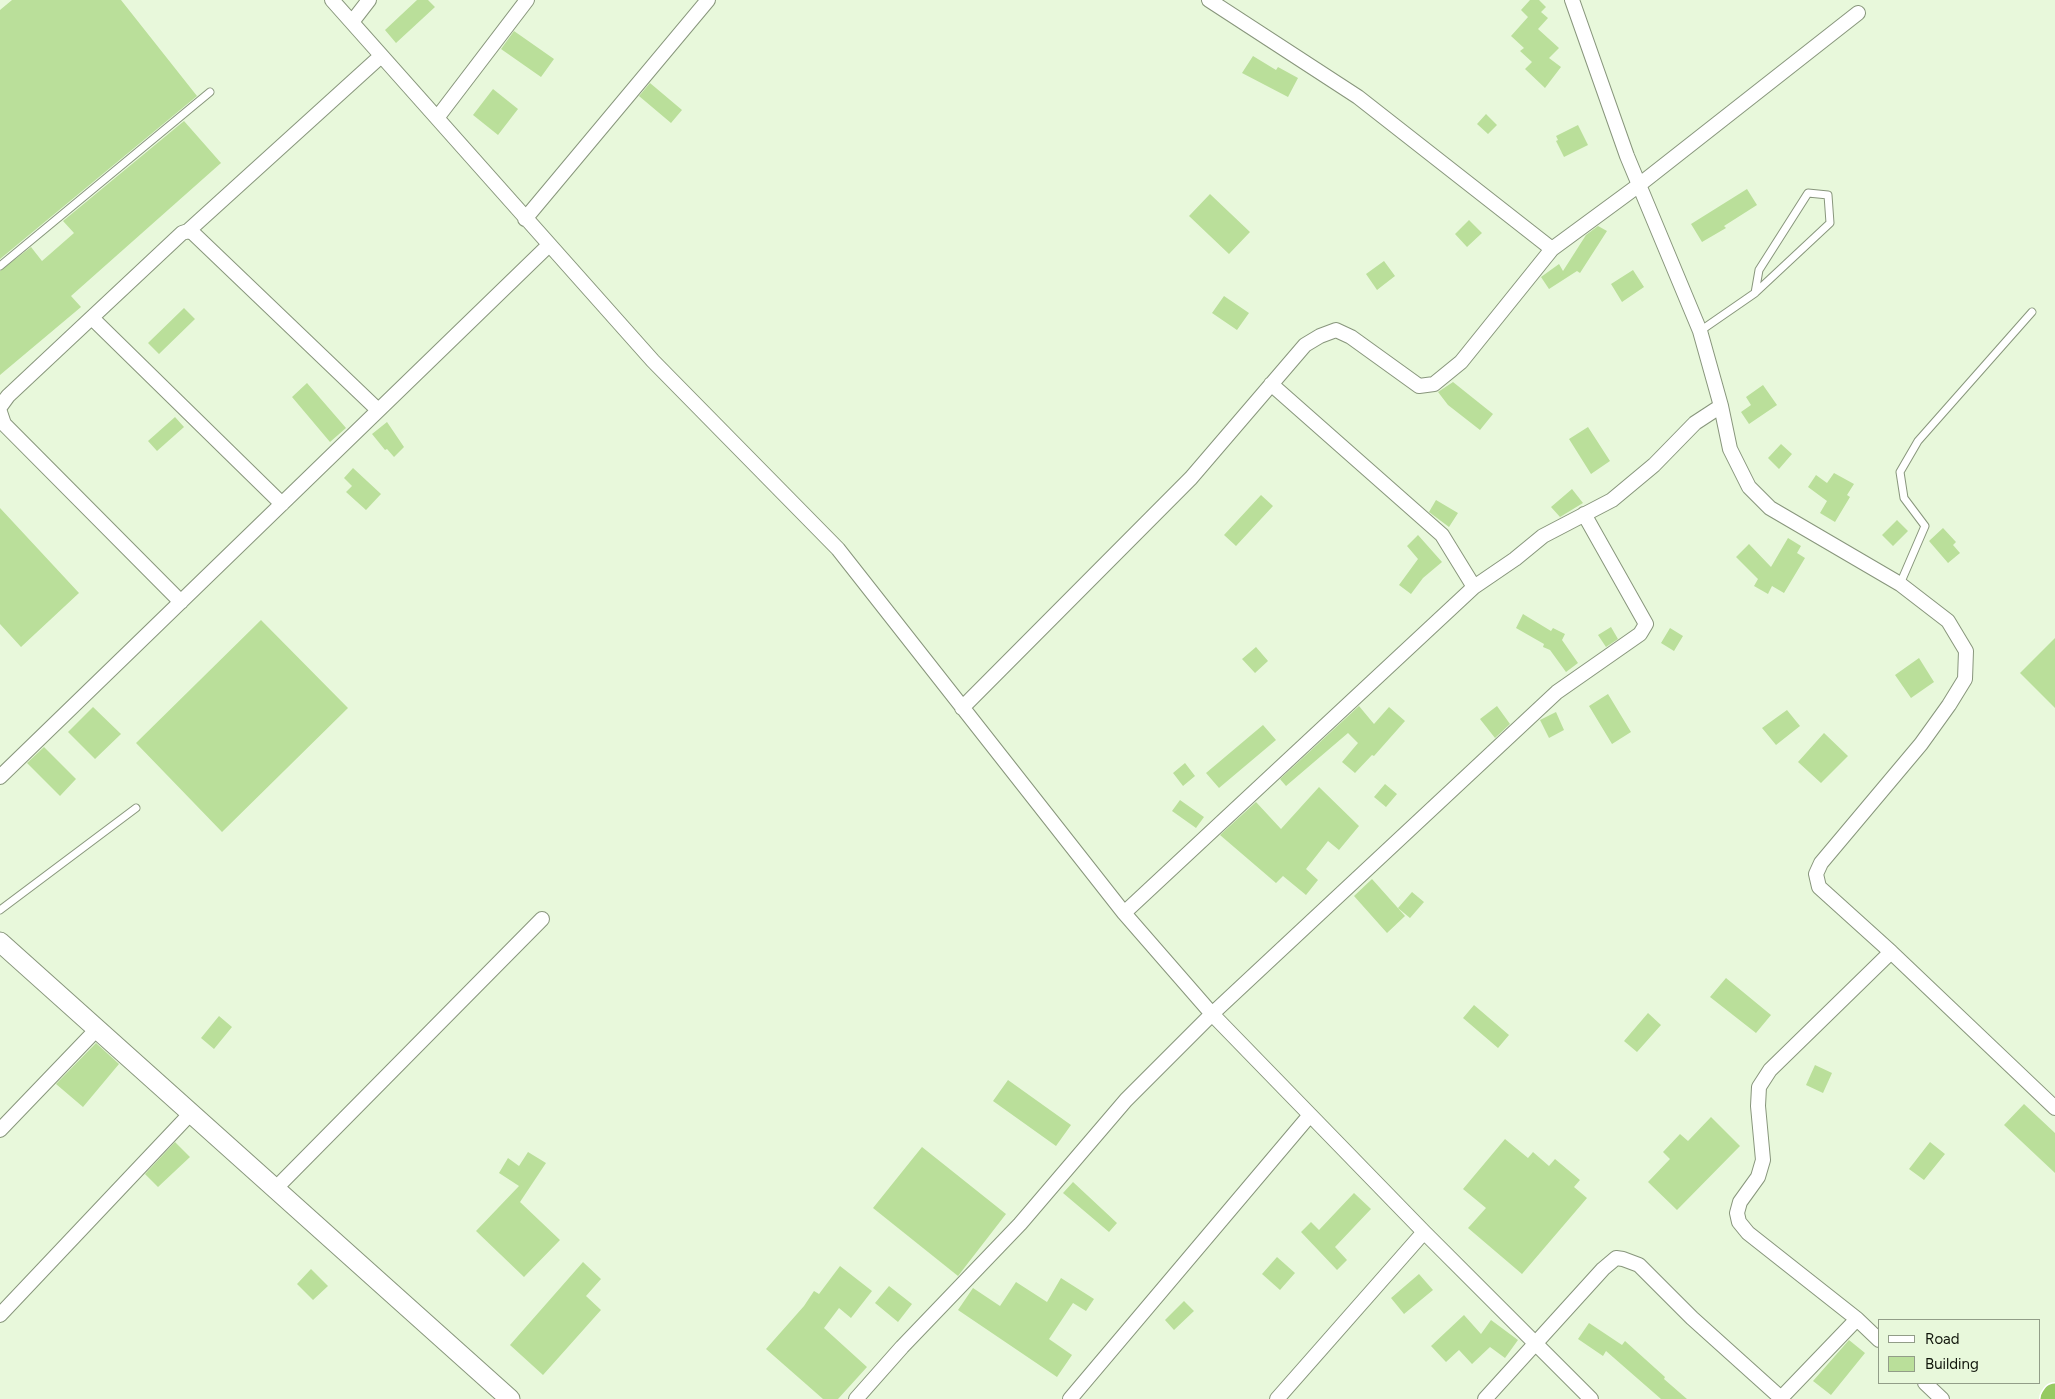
<!DOCTYPE html>
<html>
<head>
<meta charset="utf-8">
<style>
  body { margin:0 }
  #map { position:relative; width:2055px; height:1399px; overflow:hidden; background:#e8f8db; font-family:Figtree,sans-serif }
  canvas { display:block }
  .legend { position:absolute; left:1878px; top:1319px; width:162px; height:65px; box-sizing:border-box; background:#e8f8db; border:1px solid #929d88; margin:0; padding:6px 9px; list-style:none; font-size:15px; color:#10150b }
  .legend li { display:flex; align-items:center; gap:10px; height:25px }
  .legend b { width:25px; border:1px solid #929d88 }
</style>
</head>
<body>
<div id="map">
<canvas width="2055" height="1399"></canvas>
<ul class="legend">
<li><b style="height:6px;background:#fff"></b>Road</li>
<li><b style="height:14px;background:#badf9a"></b>Building</li>
</ul>
</div>
<script>
const g = document.querySelector('canvas').getContext('2d');
g.lineJoin = 'round';
function paint(path, color) {
  g.fillStyle = color;
  g.fill(path, 'evenodd');
}
function poly(rows) {
  const path = new Path2D();
  for (const r of rows) {
    path.moveTo(r[0], r[1]);
    for (let i = 2; i < r.length; i += 2) path.lineTo(r[i], r[i + 1]);
  }
  return path;
}
function trace(path, color, width, dash) {
  g.strokeStyle = color;
  g.lineWidth = width;
  g.lineCap = dash ? 'butt' : 'round';
  g.setLineDash(dash || []);
  g.stroke(path);
}
paint(poly([
  [12,0,121,0,197,96,0,259,0,10],
  [417,0,428,0,435,7,396,43,385,30],
  [1530,0,1539,0,1546,7,1541,12,1548,18,1538,29,1559,48,1549,58,1561,67,1545,88,1525,69,1532,62,1520,51,1524,48,1511,36,1528,17,1521,10],
  [514,31,554,59,541,77,501,49],
  [1253,56,1276,70,1278,67,1298,78,1288,97,1242,73],
  [650,83,682,110,671,123,639,96],
  [493,89,518,109,498,135,473,115],
  [1486,114,1497,125,1488,134,1477,124],
  [184,121,221,163,71,296,81,307,0,375,0,271,31,247,42,261,74,233,63,221],
  [1578,125,1588,145,1564,157,1556,141,1558,140,1556,136],
  [1747,189,1757,205,1724,226,1726,228,1702,242,1691,224],
  [1210,194,1250,232,1229,254,1189,216],
  [1469,220,1482,233,1467,247,1455,234],
  [1598,226,1607,231,1580,273,1577,271,1549,289,1541,277,1559,264,1563,271,1586,235],
  [1384,261,1395,276,1377,290,1366,274],
  [1633,270,1644,287,1622,302,1611,284],
  [1224,296,1249,313,1237,330,1212,313],
  [184,308,195,319,159,354,148,343],
  [1453,382,1493,414,1480,430,1448,405,1438,392],
  [307,383,346,428,330,442,292,397],
  [1763,385,1777,405,1749,424,1741,412,1751,405,1746,397],
  [175,417,184,427,157,451,148,441],
  [387,422,404,447,394,457,387,449,385,450,372,434],
  [1588,427,1610,461,1591,474,1569,439],
  [1781,444,1792,454,1779,469,1768,458],
  [353,468,381,494,366,510,346,492,352,486,344,478],
  [1834,473,1854,484,1847,495,1850,497,1835,522,1820,513,1827,501,1808,487,1816,475,1827,483],
  [1572,489,1583,503,1560,517,1551,507],
  [1261,495,1273,506,1236,546,1224,535],
  [1436,500,1458,513,1449,527,1429,512],
  [0,508,79,593,21,647,0,624],
  [1897,520,1908,531,1893,546,1882,535],
  [1943,528,1956,542,1953,545,1960,553,1948,563,1929,541],
  [1418,535,1442,562,1423,578,1411,594,1399,585,1418,559,1407,546],
  [1788,538,1801,546,1797,553,1805,558,1784,593,1772,586,1768,594,1754,586,1758,579,1736,557,1749,544,1771,567],
  [1523,614,1551,631,1553,628,1565,634,1562,640,1578,663,1566,672,1550,650,1543,647,1544,644,1516,628],
  [261,620,348,708,222,832,136,743],
  [1611,627,1618,639,1606,647,1598,635],
  [1670,628,1683,636,1674,651,1661,643],
  [2055,638,2055,708,2020,673],
  [1256,647,1268,661,1255,673,1242,659],
  [1919,658,1934,682,1911,698,1895,675],
  [1608,694,1631,732,1612,744,1589,706],
  [1359,706,1374,724,1389,707,1405,721,1374,756,1372,755,1355,773,1342,762,1358,743,1348,733,1286,786,1280,779],
  [1497,706,1510,724,1495,738,1480,719],
  [93,707,121,734,95,759,68,732],
  [1787,710,1800,726,1776,745,1762,728],
  [1556,712,1564,730,1549,738,1540,720],
  [1263,725,1276,740,1219,788,1206,773],
  [1824,733,1848,756,1821,783,1798,762],
  [44,747,76,779,60,796,27,763],
  [1185,763,1195,776,1183,786,1173,773],
  [1385,784,1397,794,1386,807,1374,797],
  [1319,787,1359,826,1339,850,1328,841,1306,869,1318,880,1306,895,1283,876,1276,883,1220,835,1256,802,1281,829],
  [1180,800,1204,817,1196,828,1172,811],
  [1372,879,1405,916,1387,933,1354,896],
  [1412,892,1424,902,1410,918,1398,908],
  [1726,978,1771,1015,1756,1033,1710,997],
  [1474,1005,1509,1035,1498,1048,1463,1018],
  [1648,1013,1661,1025,1637,1052,1624,1041],
  [219,1016,232,1027,214,1049,201,1038],
  [96,1043,119,1064,83,1107,56,1084],
  [1815,1065,1832,1073,1823,1093,1806,1085],
  [1008,1080,1071,1125,1056,1146,993,1101],
  [2024,1104,2055,1133,2055,1173,2004,1125],
  [1711,1117,1740,1146,1677,1210,1648,1182,1670,1159,1663,1152,1680,1134,1688,1141],
  [1505,1139,1528,1158,1533,1152,1549,1166,1555,1159,1580,1180,1574,1187,1587,1198,1522,1274,1468,1228,1486,1208,1463,1189],
  [175,1142,190,1157,158,1187,145,1174],
  [1930,1142,1945,1154,1924,1180,1909,1169],
  [922,1147,1006,1214,958,1276,873,1208],
  [528,1152,546,1163,520,1202,560,1240,524,1277,476,1231,519,1186,499,1173,508,1158,519,1166],
  [1073,1182,1117,1223,1109,1232,1063,1193],
  [1354,1193,1371,1209,1335,1247,1347,1260,1337,1270,1301,1232,1311,1222,1319,1230],
  [1277,1257,1295,1273,1280,1290,1262,1274],
  [583,1262,601,1279,586,1296,601,1310,543,1375,510,1345],
  [840,1266,872,1291,851,1318,839,1308,824,1328,867,1367,838,1399,823,1399,766,1349,804,1306,814,1291,819,1294],
  [311,1269,328,1286,313,1300,297,1284],
  [1419,1274,1433,1290,1404,1314,1391,1298],
  [1061,1278,1094,1299,1086,1311,1073,1303,1049,1339,1072,1355,1057,1377,958,1310,973,1288,1000,1306,1016,1282,1047,1302],
  [889,1286,912,1304,898,1322,875,1303],
  [1184,1301,1194,1311,1174,1330,1165,1320],
  [1464,1315,1481,1334,1491,1320,1518,1340,1505,1358,1490,1347,1472,1364,1459,1350,1446,1362,1431,1346],
  [1589,1323,1622,1345,1625,1341,1665,1377,1664,1379,1687,1399,1661,1399,1606,1351,1603,1356,1578,1339],
  [1849,1340,1865,1353,1831,1395,1813,1381]
]), '#badf9a');
const lane = poly([
  [0,266,210,92],
  [1700,331,1755,293,1830,223,1828,195,1808,193,1759,270,1755,293],
  [1900,584,1925,526,1904,498,1900,472,1918,441,2032,312],
  [0,910,136,808]
]);
const street = poly([
  [332,0,653,361,838,549,1124,913,1212,1014,1424,1232,1591,1399],
  [1209,0,1358,97,1552,249],
  [1572,0,1627,156,1700,331,1721,406,1730,449,1749,487,1770,508,1900,584,1948,621,1966,651,1965,679,1949,705,1921,744,1821,863,1816,874,1819,887,1891,952,2055,1108],
  [352,22,369,0],
  [437,118,527,0],
  [525,219,708,0],
  [188,231,193,233,378,410],
  [92,318,282,504],
  [1271,384,1442,535,1474,587],
  [0,407,8,396,182,233,188,231,381,56],
  [0,412,4,424,181,602],
  [962,708,1191,478,1305,345,1320,336,1336,330,1351,337,1419,386,1434,384,1461,362,1552,249,1639,185,1858,13],
  [0,777,549,245],
  [1124,913,1474,587,1515,559,1543,536,1612,500,1654,465,1695,423,1721,406],
  [0,1130,97,1029],
  [275,1189,542,919],
  [0,1315,191,1113],
  [1879,1340,1857,1319,1748,1233,1739,1222,1737,1213,1740,1202,1758,1177,1763,1160,1758,1106,1759,1087,1770,1070,1891,952],
  [1925,1383,1942,1399],
  [1781,1398,1857,1319],
  [856,1399,902,1347,1020,1224,1126,1100,1212,1014,1557,692,1640,634,1646,624,1584,514],
  [1070,1399,1310,1115],
  [1277,1399,1424,1232],
  [1485,1399,1603,1269,1616,1258,1623,1259,1639,1265,1692,1318,1782,1399]
]);
const secondary = poly([
  [0,942,510,1399]
]);
const highway = poly([
  [2053,1399,2055,1396]
]);
trace(lane, '#88967c', 9);
trace(street, '#88967c', 16);
trace(secondary, '#88967c', 21);
trace(highway, '#fff', 28);
trace(lane, '#fff', 7);
trace(street, '#fff', 14);
trace(secondary, '#fff', 19);
trace(highway, '#96ca62', 25);
</script>
</body>
</html>
